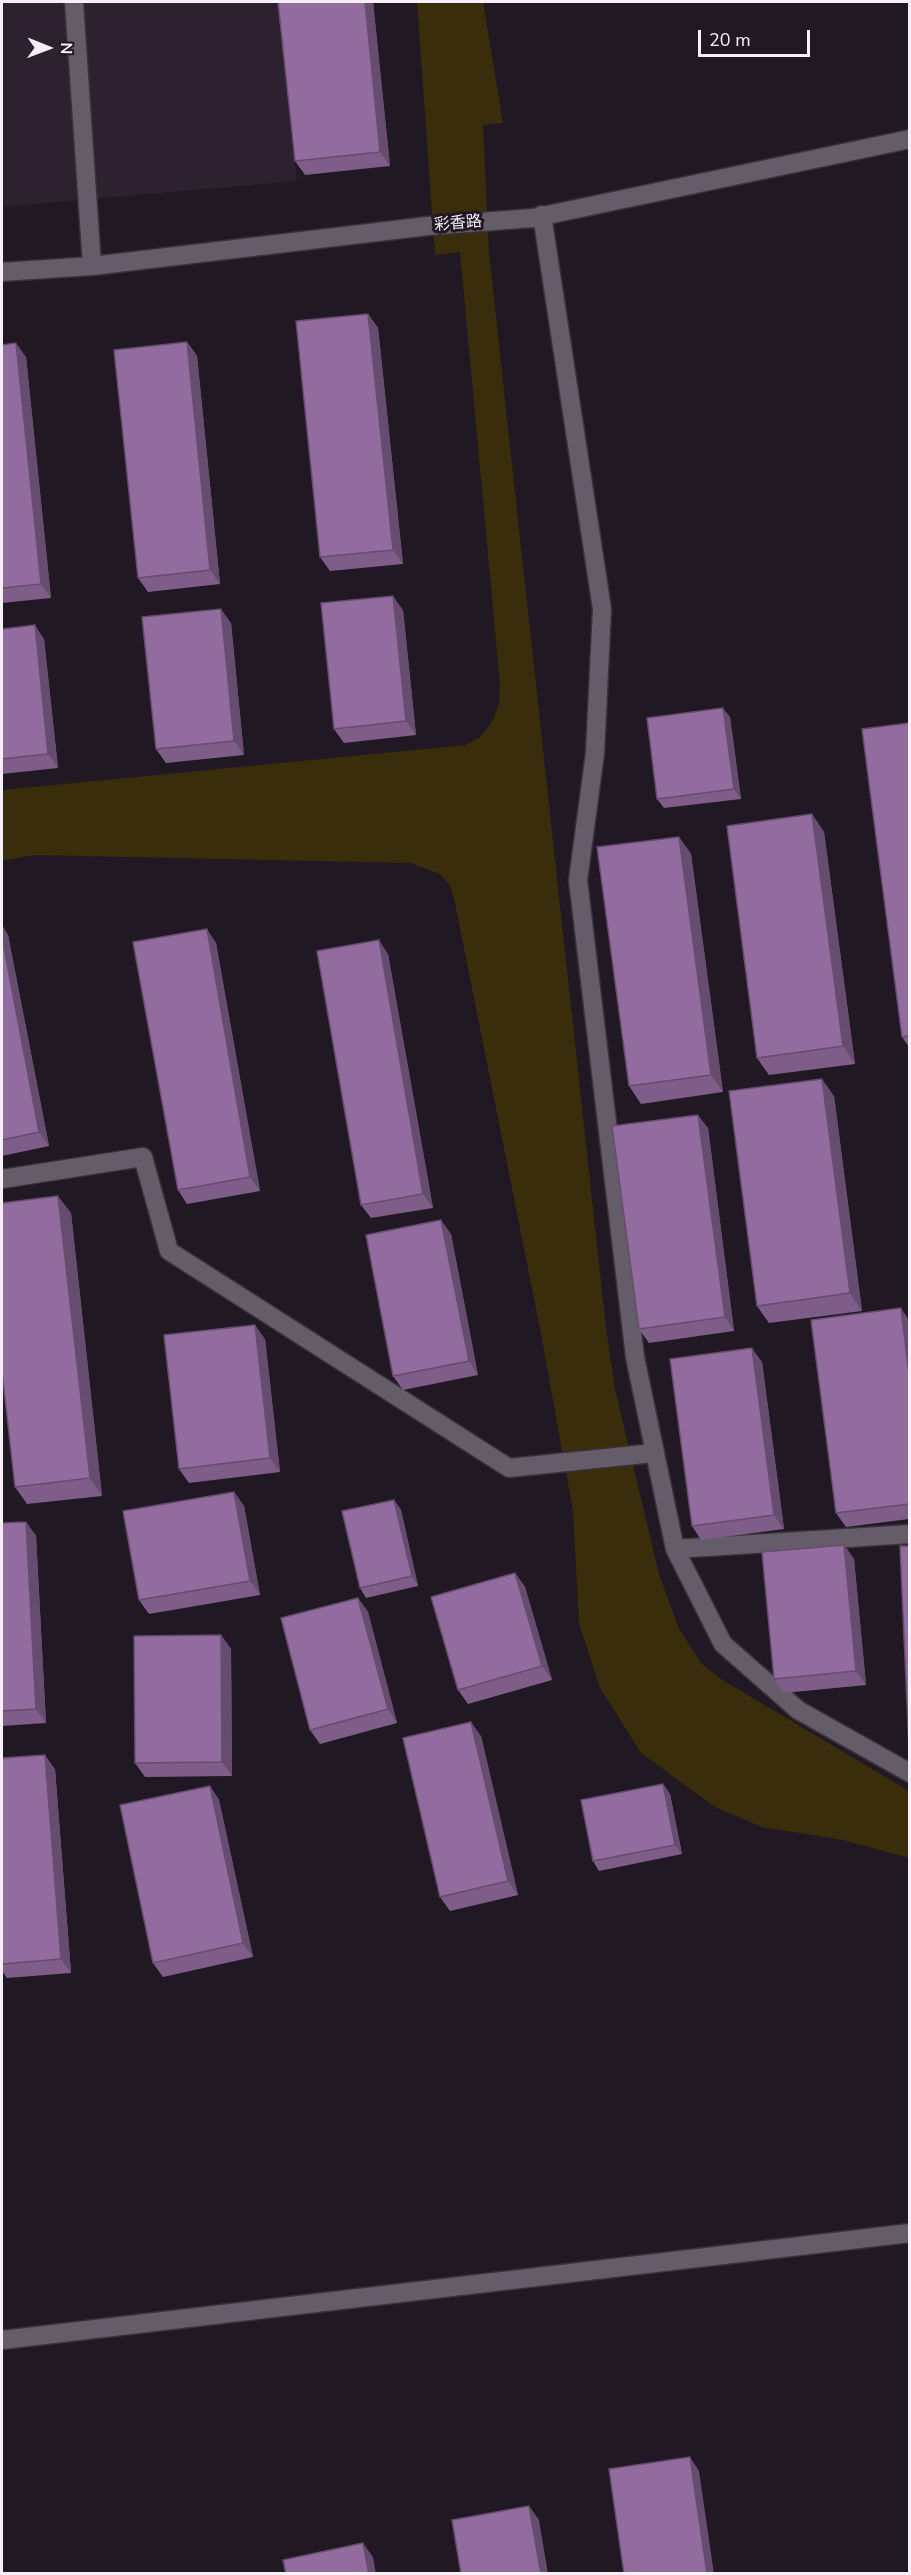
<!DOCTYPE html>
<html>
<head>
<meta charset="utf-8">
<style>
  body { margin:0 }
  #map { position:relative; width:911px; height:2575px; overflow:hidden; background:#201822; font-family:"Nunito Sans",sans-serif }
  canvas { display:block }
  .frame { position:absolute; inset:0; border:3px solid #f5f0f7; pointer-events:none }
  .north { position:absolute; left:18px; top:18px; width:60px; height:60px; -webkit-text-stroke:4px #201822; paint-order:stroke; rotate:91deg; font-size:16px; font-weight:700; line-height:24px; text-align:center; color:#f5f0f7 }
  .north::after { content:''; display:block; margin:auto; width:21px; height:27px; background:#f5f0f7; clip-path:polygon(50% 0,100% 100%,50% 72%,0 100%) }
  .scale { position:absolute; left:698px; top:30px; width:112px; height:27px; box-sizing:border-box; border:3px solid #f5f0f7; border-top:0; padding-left:8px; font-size:18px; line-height:21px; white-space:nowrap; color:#f5f0f7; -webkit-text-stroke:4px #201822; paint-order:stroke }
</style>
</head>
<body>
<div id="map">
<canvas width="911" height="2575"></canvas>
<div class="frame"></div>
<div class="north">N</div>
<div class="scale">20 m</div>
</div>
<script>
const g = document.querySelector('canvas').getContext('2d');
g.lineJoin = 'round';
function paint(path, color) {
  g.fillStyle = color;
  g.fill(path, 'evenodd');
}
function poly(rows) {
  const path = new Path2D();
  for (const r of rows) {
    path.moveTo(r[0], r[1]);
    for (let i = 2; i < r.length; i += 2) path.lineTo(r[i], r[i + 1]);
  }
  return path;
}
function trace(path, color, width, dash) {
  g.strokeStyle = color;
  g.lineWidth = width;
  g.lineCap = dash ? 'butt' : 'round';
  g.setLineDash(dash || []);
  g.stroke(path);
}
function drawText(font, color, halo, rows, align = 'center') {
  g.font = font + ' "Nunito Sans","Noto Sans SC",sans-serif';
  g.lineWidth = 6;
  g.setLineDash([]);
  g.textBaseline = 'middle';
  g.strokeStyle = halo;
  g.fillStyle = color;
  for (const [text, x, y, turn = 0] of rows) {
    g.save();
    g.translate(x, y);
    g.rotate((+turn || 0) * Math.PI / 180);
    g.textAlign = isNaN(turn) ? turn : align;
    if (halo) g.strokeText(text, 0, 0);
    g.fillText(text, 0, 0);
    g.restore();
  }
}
paint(poly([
  [2,2,279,2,297,181,2,207]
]), '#2d2130');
paint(poly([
  [417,2,483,2,503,123,483,125,489,253,606,1328,615,1389,659,1574,679,1629,702,1664,721,1679,909,1791,909,1858,843,1840,762,1827,715,1807,641,1753,600,1688,579,1624,573,1511,541,1334,454,898,449,884,440,874,410,863,35,855,2,861,2,790,466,745,480,737,492,722,499,704,500,684,460,252,435,255]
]), '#3a2d0b');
const minor = poly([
  [74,2,92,266],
  [542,215,602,609,595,753,578,880,635,1357,675,1549,723,1644,798,1710,910,1773],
  [2,272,92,266,428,226,533,218,910,139],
  [2,1179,143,1157,169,1251,509,1468,654,1453],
  [675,1549,910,1534],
  [2,2340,910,2233]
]);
trace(minor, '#38333b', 21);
trace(minor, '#655c69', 18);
paint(poly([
  [278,2,373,2,390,166,305,175,295,161],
  [368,314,378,328,403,564,330,571,320,557],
  [187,342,197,356,220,584,148,592,138,578],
  [2,345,26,357,51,598,2,603],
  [403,610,416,735,344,743,334,729],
  [231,623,244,755,166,763,156,749],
  [2,629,44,639,58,768,2,774],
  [730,717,741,799,664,808,657,799],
  [909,723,909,1047,902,1037],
  [812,814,824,832,855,1064,769,1075,757,1058],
  [679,837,691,854,723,1092,641,1104,629,1086],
  [2,925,8,935,49,1146,2,1156],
  [216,943,260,1191,187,1204,178,1190],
  [388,954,433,1208,371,1218,361,1205],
  [834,1096,862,1311,769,1323,757,1306],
  [708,1128,734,1331,649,1343,639,1329],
  [71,1213,102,1496,27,1504,15,1487],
  [451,1234,478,1375,403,1390,393,1376],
  [909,1320,909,1519,846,1527,836,1513],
  [265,1339,280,1472,189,1483,179,1469],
  [762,1362,784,1529,701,1540,692,1526],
  [234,1492,244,1506,260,1595,149,1614,139,1600],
  [394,1500,401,1510,418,1586,366,1598,360,1588],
  [26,1522,36,1536,46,1723,2,1726,2,1523],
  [844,1545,854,1559,866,1685,784,1693,774,1679],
  [515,1573,525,1587,552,1680,468,1704,458,1690],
  [358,1598,368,1612,397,1723,320,1744,310,1730],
  [221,1635,231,1649,232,1776,145,1777,135,1763],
  [481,1736,518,1895,450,1911,440,1897],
  [2,1758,55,1769,71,1973,7,1978,2,1971],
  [663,1784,670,1794,682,1854,599,1871,593,1861],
  [210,1786,219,1800,253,1957,163,1977,153,1963]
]), '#7e5d88');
paint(poly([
  [365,2,373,2,390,166,380,152],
  [368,314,378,328,403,564,393,550],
  [187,342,197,356,220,584,210,570],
  [16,343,26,357,51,598,41,584],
  [393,596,403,610,416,735,406,721],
  [221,609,231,623,244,755,234,741],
  [35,625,44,639,58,768,48,754],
  [723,708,730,717,741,799,734,789],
  [812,814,824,832,855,1064,843,1046],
  [679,837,691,854,723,1092,711,1075],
  [2,925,8,935,49,1146,39,1132,2,937],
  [207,929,216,943,260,1191,250,1177],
  [379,940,388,954,433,1208,423,1194],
  [822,1079,834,1096,862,1311,850,1293],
  [698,1115,708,1128,734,1331,725,1317],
  [58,1196,71,1213,102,1496,90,1478],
  [441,1220,451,1234,478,1375,469,1361],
  [901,1308,909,1320,909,1375],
  [255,1325,265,1339,280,1472,270,1458],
  [752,1348,762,1362,784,1529,774,1515],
  [234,1492,244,1506,260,1595,250,1581],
  [394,1500,401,1510,418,1586,412,1576],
  [26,1522,36,1536,46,1723,36,1709],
  [844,1545,854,1559,866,1685,856,1671],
  [515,1573,525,1587,552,1680,542,1666],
  [358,1598,368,1612,397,1723,388,1709],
  [221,1635,231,1649,232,1776,222,1762],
  [471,1722,481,1736,518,1895,508,1881],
  [45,1755,55,1769,71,1973,61,1959],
  [663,1784,670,1794,682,1854,675,1845],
  [210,1786,219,1800,253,1957,243,1943],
  [690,2457,699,2471,714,2574,707,2574],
  [529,2506,539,2520,548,2574,541,2574],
  [363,2543,373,2557,376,2574,369,2574]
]), '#664c6f');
const building = poly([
  [278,2,365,2,380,152,295,161,278,2],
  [368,314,393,550,320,557,296,321,368,314],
  [187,342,210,570,138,578,114,350,187,342],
  [16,343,41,584,2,588,2,345,16,343],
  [393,596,406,721,334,729,321,603,393,596],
  [221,609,234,741,156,749,142,617,221,609],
  [35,625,48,754,2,759,2,629,35,625],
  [723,708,734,789,657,799,647,718,723,708],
  [909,723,909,1036,902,1037,862,729,909,723],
  [812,814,843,1046,757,1058,727,826,812,814],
  [679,837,711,1075,629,1086,597,847,679,837],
  [207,929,250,1177,178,1190,133,942,207,929],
  [2,937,39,1132,2,1140,2,937],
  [379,940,423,1194,361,1205,317,951,379,940],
  [822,1079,850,1293,757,1306,729,1091,822,1079],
  [698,1115,725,1317,639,1329,612,1126,698,1115],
  [58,1196,90,1478,15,1487,2,1372,2,1203,58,1196],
  [441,1220,469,1361,393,1376,366,1235,441,1220],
  [901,1308,909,1375,909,1504,836,1513,811,1320,901,1308],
  [255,1325,270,1458,179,1469,164,1335,255,1325],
  [752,1348,774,1515,692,1526,670,1359,752,1348],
  [234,1492,250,1581,139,1600,123,1511,234,1492],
  [394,1500,412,1576,360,1588,342,1511,394,1500],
  [26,1522,36,1709,2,1711,2,1523,26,1522],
  [844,1545,856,1671,774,1679,762,1552,844,1545],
  [900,1546,909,1546,909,1749,900,1546],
  [515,1573,542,1666,458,1690,431,1597,515,1573],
  [358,1598,388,1709,310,1730,281,1618,358,1598],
  [221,1635,222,1762,135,1763,134,1636,221,1635],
  [471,1722,508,1881,440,1897,403,1738,471,1722],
  [45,1755,61,1959,2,1964,2,1758,45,1755],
  [663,1784,675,1845,593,1861,581,1800,663,1784],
  [210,1786,243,1943,153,1963,120,1805,210,1786],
  [690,2457,707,2574,624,2574,609,2469,690,2457],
  [529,2506,541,2574,461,2574,452,2520,529,2506],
  [363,2543,369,2574,286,2574,283,2560,363,2543]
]);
paint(building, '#926c9e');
trace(building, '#664c6f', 1.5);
drawText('16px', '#f5f0f7', '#201822', [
  ["彩香路",458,224,-5]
]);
</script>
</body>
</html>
